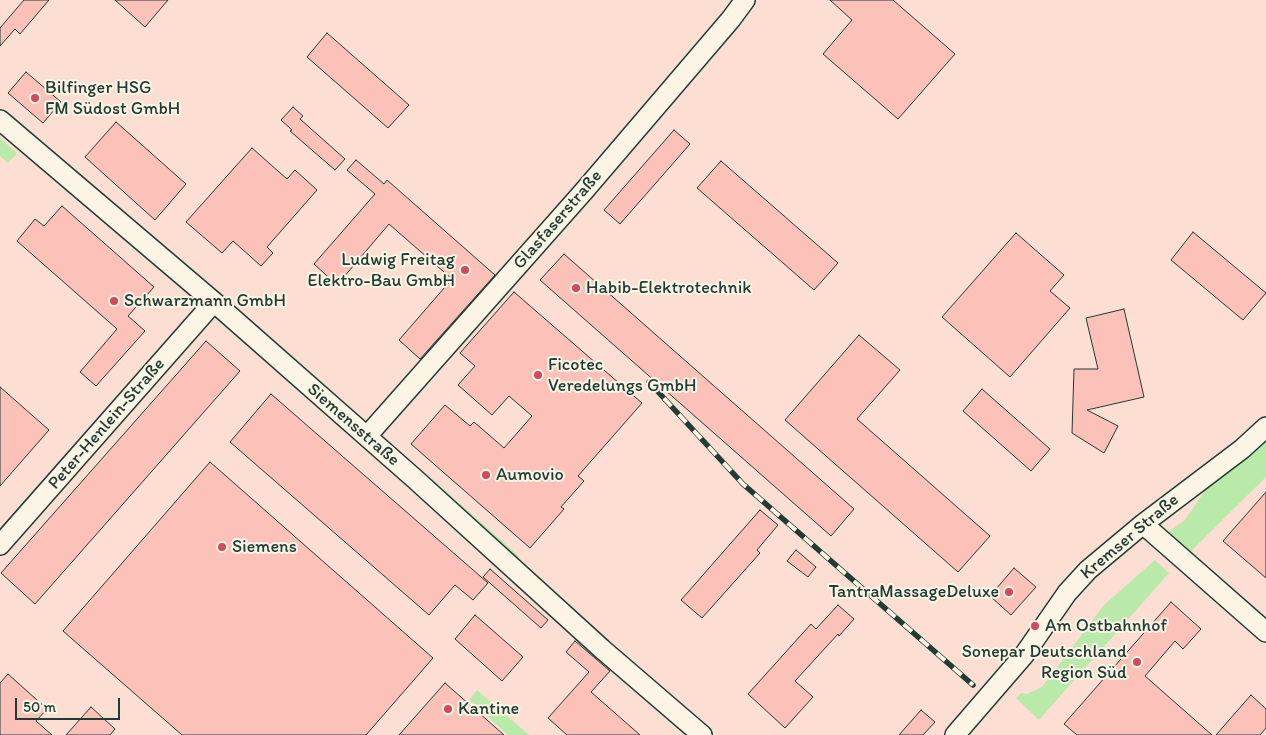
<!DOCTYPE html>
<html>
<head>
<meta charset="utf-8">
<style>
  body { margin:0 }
  #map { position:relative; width:1266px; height:735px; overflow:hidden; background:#fcebdc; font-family:Itim,sans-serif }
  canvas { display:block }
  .scale { position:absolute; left:15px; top:698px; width:105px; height:22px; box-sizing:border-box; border:2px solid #1f3d34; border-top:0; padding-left:6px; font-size:15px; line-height:18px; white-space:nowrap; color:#1f3d34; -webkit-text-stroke:4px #fcf5e5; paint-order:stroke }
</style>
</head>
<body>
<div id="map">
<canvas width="1266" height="735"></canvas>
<div class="scale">50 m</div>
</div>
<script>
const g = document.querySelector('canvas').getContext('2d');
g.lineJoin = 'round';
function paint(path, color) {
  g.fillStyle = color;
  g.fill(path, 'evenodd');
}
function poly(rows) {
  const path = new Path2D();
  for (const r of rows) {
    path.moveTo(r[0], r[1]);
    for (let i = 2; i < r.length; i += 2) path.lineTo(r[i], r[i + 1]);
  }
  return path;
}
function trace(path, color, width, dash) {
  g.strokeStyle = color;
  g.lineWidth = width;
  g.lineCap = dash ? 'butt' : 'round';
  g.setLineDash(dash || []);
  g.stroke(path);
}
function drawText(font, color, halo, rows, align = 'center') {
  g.font = font + ' Itim,sans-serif';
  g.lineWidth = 4;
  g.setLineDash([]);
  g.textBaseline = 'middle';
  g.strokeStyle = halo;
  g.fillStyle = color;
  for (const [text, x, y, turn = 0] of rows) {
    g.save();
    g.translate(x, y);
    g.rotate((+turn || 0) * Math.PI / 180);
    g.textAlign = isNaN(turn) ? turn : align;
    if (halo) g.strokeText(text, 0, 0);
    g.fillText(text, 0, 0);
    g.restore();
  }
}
paint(poly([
  [0,0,1266,0,1266,735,0,735]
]), '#fcded2');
paint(poly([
  [0,138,17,153,8,163,0,156],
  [1266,438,1266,477,1188,554,1167,533,1185,520,1214,477],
  [434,481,519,556,517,559,432,483],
  [1155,560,1169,573,1039,720,1016,698,1021,693,1027,694,1042,687,1104,605],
  [477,690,529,735,508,735,469,700]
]), '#baeaaa');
const building = poly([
  [24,0,49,0,20,34,15,29,0,46,0,28,24,0],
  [115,0,168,0,145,27,115,0],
  [830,0,893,0,955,54,898,119,823,54,852,20,830,0],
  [327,33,409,105,388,128,307,57,327,33],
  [26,72,61,102,43,123,8,93,26,72],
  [293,107,303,116,300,119,345,159,335,170,290,131,292,130,281,120,293,107],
  [116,122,186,184,155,220,85,157,116,122],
  [674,130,690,144,620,224,604,210,674,130],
  [252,148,287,179,295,170,317,190,267,247,273,253,261,266,233,241,222,253,186,222,252,148],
  [356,160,384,184,387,180,495,275,420,359,399,340,452,279,389,224,337,285,314,264,375,194,347,170,356,160],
  [721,161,838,263,814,290,697,188,721,161],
  [62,206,154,287,128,316,145,331,96,386,80,372,117,329,17,241,35,219,44,226,62,206],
  [1193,232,1266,293,1243,320,1171,260,1193,232],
  [1016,233,1064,275,1050,291,1070,308,1010,377,942,317,1016,233],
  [564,254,854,509,831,536,540,280,564,254],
  [514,292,642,403,578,476,584,481,561,507,564,509,530,548,411,444,445,405,470,426,474,422,504,448,532,416,509,396,492,415,458,385,475,366,460,353,514,292],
  [1124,309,1144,397,1087,410,1118,426,1104,453,1072,433,1074,369,1098,369,1086,318,1124,309],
  [859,335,900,370,857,419,990,536,958,572,785,420,859,335],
  [206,341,240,371,35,604,1,573,206,341],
  [0,387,49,430,0,486,0,387],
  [982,389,1050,449,1031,471,963,411,982,389],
  [271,394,488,583,473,600,455,585,429,615,230,442,271,394],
  [210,462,433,658,366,735,182,735,63,631,210,462],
  [1266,492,1266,578,1223,541,1266,492],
  [760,510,778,525,757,550,760,553,702,618,681,600,760,510],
  [796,550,816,567,808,577,787,561,796,550],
  [1014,568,1036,587,1011,615,990,596,1014,568],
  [490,569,548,620,541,628,483,577,490,569],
  [1171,602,1201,629,1183,649,1175,641,1145,676,1212,735,1077,735,1064,724,1171,602],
  [838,605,854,619,839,636,838,634,795,681,813,697,785,728,748,694,811,624,816,629,838,605],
  [475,615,523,657,502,681,455,639,475,615],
  [575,641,610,671,591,692,640,735,567,735,548,718,589,672,566,652,575,641],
  [8,674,47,709,36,721,52,735,0,735,0,683,8,674],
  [445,683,504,735,399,735,445,683],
  [1251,695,1266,709,1266,728,1260,735,1216,735,1251,695],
  [91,707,115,729,110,735,66,735,91,707],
  [921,710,935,722,923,735,899,735,921,710]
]);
paint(building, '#fcc1b9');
trace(building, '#1f3d34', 1);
const minor = poly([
  [0,120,214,302,415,479,602,649,702,735],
  [367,436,584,191,731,19,745,0],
  [1143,524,1266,632],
  [0,545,214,302],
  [955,735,1024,655,1067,593,1088,570,1143,524,1242,449,1266,427]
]);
trace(minor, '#1f3d34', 22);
trace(minor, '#fcf5e5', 19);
const rail = poly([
  [649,382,743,484,973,685]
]);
trace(rail, '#1f3d34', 5.5);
trace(rail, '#fcf5e5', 4, [11]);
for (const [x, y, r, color] of [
  [35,98,5,"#d1495b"],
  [465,270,5,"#d1495b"],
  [576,288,5,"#d1495b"],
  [114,301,5,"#d1495b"],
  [538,375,5,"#d1495b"],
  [486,475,5,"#d1495b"],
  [222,547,5,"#d1495b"],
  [1009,592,5,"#d1495b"],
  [1035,626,5,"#d1495b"],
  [1137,662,5,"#d1495b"],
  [448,709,5,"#d1495b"]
]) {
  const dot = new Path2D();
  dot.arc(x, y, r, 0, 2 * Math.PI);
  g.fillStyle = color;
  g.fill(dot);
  trace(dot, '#fcf5e5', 2);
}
drawText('18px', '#1f3d34', '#fcf5e5', [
  ["Bilfinger HSG",45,88],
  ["FM Südost GmbH",45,109],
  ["Ludwig Freitag",455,260,"right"],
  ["Elektro-Bau GmbH",455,281,"right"],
  ["Habib-Elektrotechnik",586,288],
  ["Schwarzmann GmbH",124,301],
  ["Ficotec",548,365],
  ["Veredelungs GmbH",548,386],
  ["Aumovio",496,475],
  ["Siemens",232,547],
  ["TantraMassageDeluxe",999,592,"right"],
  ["Am Ostbahnhof",1045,626],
  ["Sonepar Deutschland",1127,652,"right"],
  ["Region Süd",1127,673,"right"],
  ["Kantine",458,709]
], 'left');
drawText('18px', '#1f3d34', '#fcf5e5', [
  ["Glasfaserstraße",558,220,-49],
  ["Peter-Henlein-Straße",107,424,-49],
  ["Siemensstraße",353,425,41],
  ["Kremser Straße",1130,537,-40]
]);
</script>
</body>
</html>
